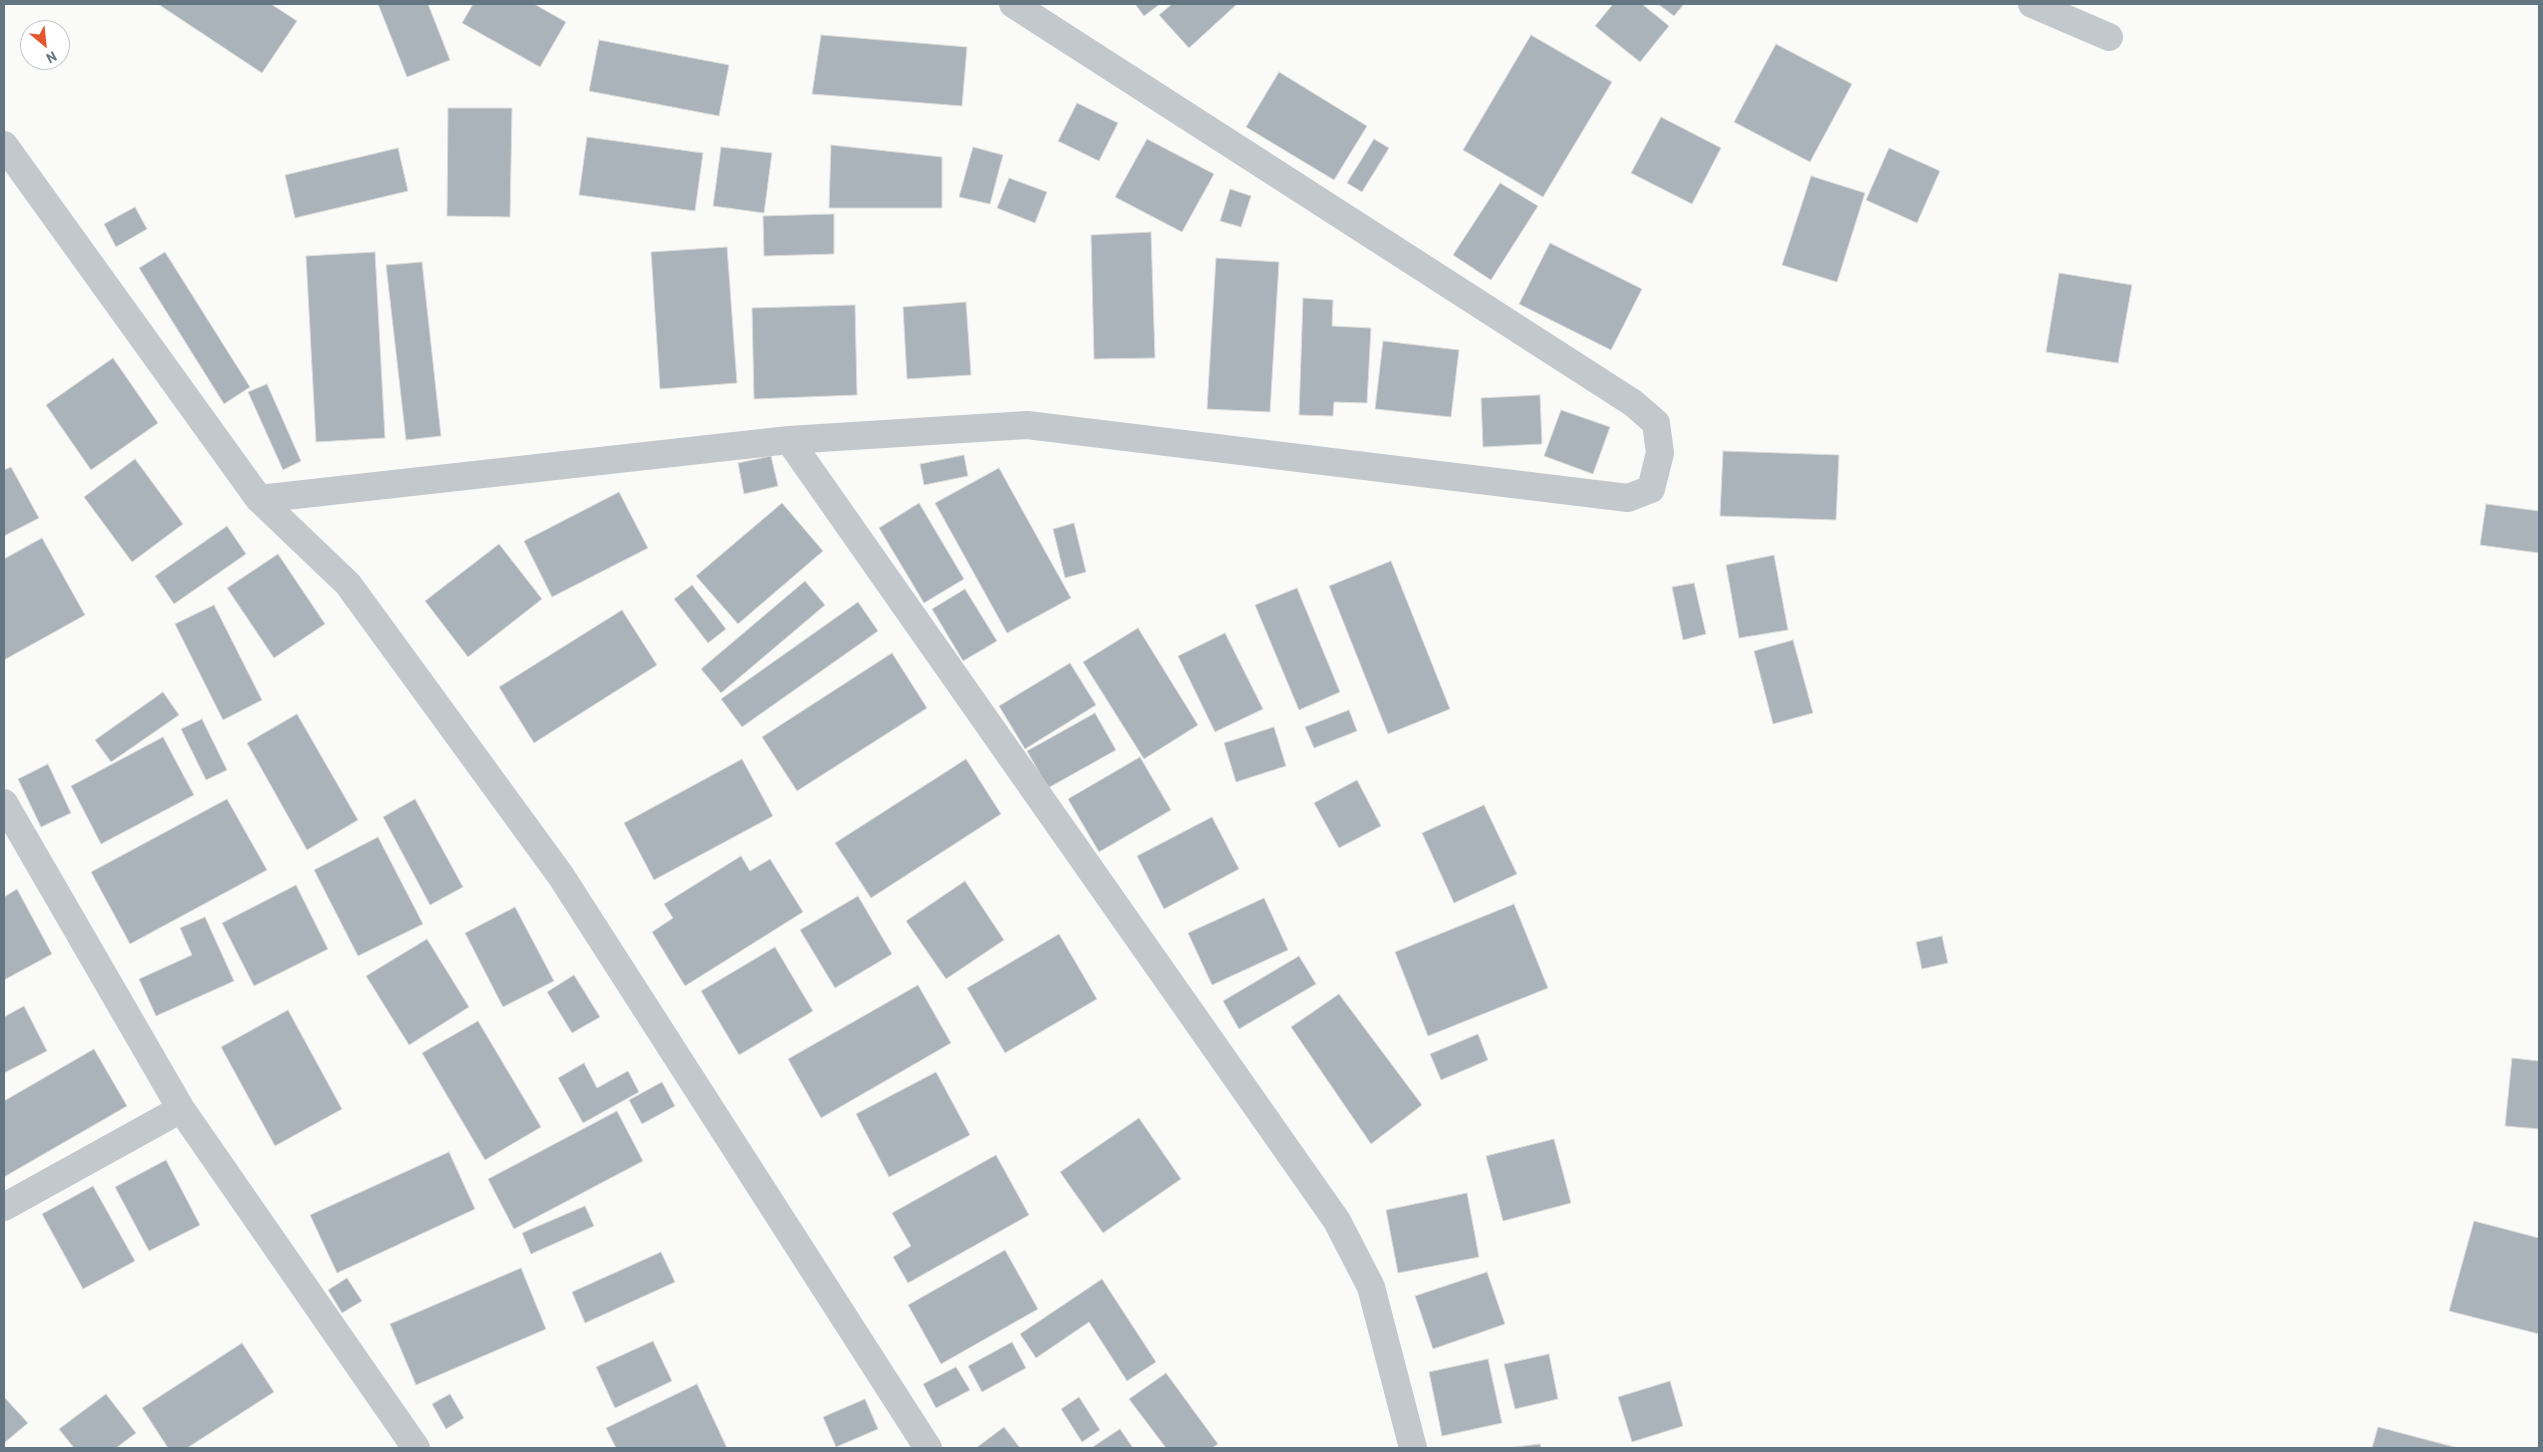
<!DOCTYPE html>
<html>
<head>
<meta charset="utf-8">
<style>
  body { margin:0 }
  #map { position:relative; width:2543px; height:1452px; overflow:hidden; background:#fafaf8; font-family:Barlow,sans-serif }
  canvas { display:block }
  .frame { position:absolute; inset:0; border:5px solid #657683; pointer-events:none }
  .north { position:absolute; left:20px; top:20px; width:50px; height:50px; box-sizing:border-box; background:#fff; border:1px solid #c1c8cd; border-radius:50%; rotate:152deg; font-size:14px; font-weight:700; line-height:20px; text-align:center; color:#657683 }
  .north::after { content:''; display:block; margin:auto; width:18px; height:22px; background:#e4572e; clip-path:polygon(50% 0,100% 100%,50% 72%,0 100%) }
</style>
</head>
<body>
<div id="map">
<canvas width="2543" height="1452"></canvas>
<div class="frame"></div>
<div class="north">N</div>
</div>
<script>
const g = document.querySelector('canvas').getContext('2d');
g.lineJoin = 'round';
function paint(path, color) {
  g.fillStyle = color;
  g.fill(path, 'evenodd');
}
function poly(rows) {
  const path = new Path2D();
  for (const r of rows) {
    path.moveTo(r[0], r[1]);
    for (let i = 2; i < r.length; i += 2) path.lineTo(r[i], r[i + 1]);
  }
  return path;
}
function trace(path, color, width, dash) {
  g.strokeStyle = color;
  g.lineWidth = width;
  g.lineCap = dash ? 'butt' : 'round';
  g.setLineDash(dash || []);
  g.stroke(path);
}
const building = poly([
  [158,4,271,4,297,21,262,73,158,4],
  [378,4,428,4,450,60,407,77,378,4],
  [473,4,534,4,566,22,540,67,462,23,473,4],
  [1135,4,1160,4,1144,16,1135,4],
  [1172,4,1237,4,1189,48,1159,15,1172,4],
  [1613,4,1642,4,1669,26,1640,62,1595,26,1613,4],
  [1658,4,1684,4,1674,16,1658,4],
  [821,35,967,47,962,106,812,94,821,35],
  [1531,35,1612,82,1543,197,1463,150,1531,35],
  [599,40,729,65,719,116,589,91,599,40],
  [1776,44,1852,84,1810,162,1734,122,1776,44],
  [1279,72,1367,126,1334,180,1246,127,1279,72],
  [1077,103,1118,123,1099,161,1058,141,1077,103],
  [448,108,512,108,510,217,447,216,448,108],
  [1661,117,1721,148,1692,204,1631,173,1661,117],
  [587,137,703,153,695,211,579,195,587,137],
  [1147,139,1214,174,1182,232,1115,197,1147,139],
  [1374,139,1389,148,1362,192,1347,183,1374,139],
  [831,145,942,157,942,208,829,208,831,145],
  [721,147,772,153,764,213,713,206,721,147],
  [973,147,1003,155,990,204,959,197,973,147],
  [398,148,408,191,295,218,285,175,398,148],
  [1889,148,1940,171,1917,223,1866,200,1889,148],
  [1811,176,1865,193,1837,282,1782,265,1811,176],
  [1009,178,1047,192,1035,223,997,208,1009,178],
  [1500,183,1538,206,1491,280,1453,255,1500,183],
  [1230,189,1251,196,1241,227,1220,221,1230,189],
  [135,207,147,229,116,247,104,224,135,207],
  [834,214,834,254,764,256,763,216,834,214],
  [1151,232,1155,358,1094,359,1091,235,1151,232],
  [1550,243,1642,289,1611,350,1519,304,1550,243],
  [727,247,737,383,660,389,651,252,727,247],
  [165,252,250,387,224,404,139,268,165,252],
  [375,252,385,438,316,442,306,256,375,252],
  [1216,258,1279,262,1270,412,1207,409,1216,258],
  [422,262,441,436,406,440,386,265,422,262],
  [2059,273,2132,285,2118,363,2046,352,2059,273],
  [1303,298,1333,300,1332,326,1371,328,1367,403,1334,402,1333,416,1299,415,1303,298],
  [966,302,971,375,907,379,903,307,966,302],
  [855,305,857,395,754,399,752,308,855,305],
  [1383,341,1459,350,1451,417,1375,409,1383,341],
  [113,358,158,423,91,470,46,405,113,358],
  [267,384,301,461,283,470,248,392,267,384],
  [1540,395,1542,444,1483,447,1481,398,1540,395],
  [1561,410,1610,427,1593,474,1544,456,1561,410],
  [1723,451,1839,455,1836,520,1720,516,1723,451],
  [964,455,968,476,924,485,920,464,964,455],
  [771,456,778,486,744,494,738,463,771,456],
  [135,459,183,524,132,562,84,497,135,459],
  [11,467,39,518,4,536,4,470,11,467],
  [999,468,1071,598,1007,633,935,503,999,468],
  [619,492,648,548,552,597,524,541,619,492],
  [782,503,823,551,738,624,696,576,782,503],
  [919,503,964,579,924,603,879,528,919,503],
  [2486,504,2539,511,2539,553,2480,545,2486,504],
  [1074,523,1086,572,1065,578,1053,529,1074,523],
  [227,526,246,554,174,604,155,576,227,526],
  [42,538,85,615,4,660,4,559,42,538],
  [499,544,542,599,468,657,425,601,499,544],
  [278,554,325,624,274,658,227,588,278,554],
  [1774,555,1788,630,1739,638,1726,565,1774,555],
  [1391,561,1450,709,1388,734,1329,586,1391,561],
  [805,581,825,605,721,693,701,669,805,581],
  [1694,583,1706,634,1683,640,1672,587,1694,583],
  [692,585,726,629,708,643,674,599,692,585],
  [1297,588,1340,692,1299,710,1255,605,1297,588],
  [965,589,997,641,963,661,932,609,965,589],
  [858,602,878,631,742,727,721,699,858,602],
  [214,605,262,700,223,720,175,624,214,605],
  [622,610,657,665,534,743,499,687,622,610],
  [1138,628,1198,725,1144,759,1083,662,1138,628],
  [1225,633,1263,709,1215,732,1178,656,1225,633],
  [1793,640,1813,713,1773,724,1754,651,1793,640],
  [892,653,927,708,797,791,762,737,892,653],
  [1070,663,1096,705,1025,749,999,706,1070,663],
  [163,692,179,715,111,762,95,740,163,692],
  [1349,710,1357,731,1314,748,1305,727,1349,710],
  [1095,713,1116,750,1048,788,1027,751,1095,713],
  [297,714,358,820,307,850,247,743,297,714],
  [202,719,227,770,206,780,181,729,202,719],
  [1274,727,1286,766,1236,782,1224,743,1274,727],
  [163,737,194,795,101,844,71,786,163,737],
  [1140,757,1171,810,1099,852,1068,799,1140,757],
  [742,759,773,816,654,880,624,823,742,759],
  [966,759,1001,814,871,898,835,843,966,759],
  [48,764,71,813,41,827,18,779,48,764],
  [1357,780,1381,826,1339,848,1314,803,1357,780],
  [227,799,267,870,130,944,91,872,227,799],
  [415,799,463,887,430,905,383,817,415,799],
  [1484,805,1517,874,1454,903,1422,833,1484,805],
  [1212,817,1239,869,1164,909,1137,856,1212,817],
  [378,837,423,924,358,956,314,870,378,837],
  [741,856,750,871,770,859,803,912,685,986,652,932,673,918,664,904,741,856],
  [965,881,1004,940,946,979,906,921,965,881],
  [296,885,328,949,254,986,222,923,296,885],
  [17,889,52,954,4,980,4,897,17,889],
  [858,896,892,954,835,988,800,930,858,896],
  [1264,898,1288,950,1212,985,1188,933,1264,898],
  [1514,904,1548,988,1428,1036,1395,952,1514,904],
  [515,907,554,981,503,1007,465,933,515,907],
  [205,917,234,981,156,1016,139,979,192,955,180,928,205,917],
  [1059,934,1097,999,1005,1053,967,988,1059,934],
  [1942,936,1948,963,1922,969,1916,942,1942,936],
  [427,939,469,1007,409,1045,366,976,427,939],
  [775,947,813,1011,739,1055,701,991,775,947],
  [1299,956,1316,984,1239,1029,1223,1001,1299,956],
  [574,975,600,1017,572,1033,547,992,574,975],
  [918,985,951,1043,821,1118,788,1059,918,985],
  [1339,994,1422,1105,1371,1144,1291,1027,1339,994],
  [24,1006,47,1051,4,1073,4,1017,24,1006],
  [288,1010,342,1109,275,1146,221,1047,288,1010],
  [478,1021,541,1127,485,1160,422,1053,478,1021],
  [1478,1034,1488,1060,1441,1080,1430,1054,1478,1034],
  [94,1049,127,1106,4,1177,4,1101,94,1049],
  [2512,1058,2539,1061,2539,1129,2505,1126,2512,1058],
  [584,1063,597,1088,628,1071,639,1092,583,1123,558,1078,584,1063],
  [936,1072,970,1135,889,1177,856,1114,936,1072],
  [662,1082,675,1106,642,1124,629,1100,662,1082],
  [617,1111,643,1161,514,1229,488,1179,617,1111],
  [1139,1118,1181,1179,1103,1233,1060,1172,1139,1118],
  [1554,1139,1571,1203,1503,1221,1486,1156,1554,1139],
  [449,1152,475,1209,337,1273,310,1215,449,1152],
  [996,1155,1029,1215,908,1283,893,1257,911,1246,892,1213,996,1155],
  [166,1160,200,1225,149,1251,115,1187,166,1160],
  [93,1186,135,1261,83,1289,42,1214,93,1186],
  [1467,1193,1479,1257,1398,1273,1386,1210,1467,1193],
  [585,1206,594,1226,531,1254,522,1233,585,1206],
  [2474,1221,2539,1238,2539,1334,2449,1311,2474,1221],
  [1005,1250,1038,1309,941,1364,908,1305,1005,1250],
  [661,1252,675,1282,585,1323,572,1292,661,1252],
  [521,1268,546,1329,416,1385,390,1324,521,1268],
  [1487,1272,1505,1324,1433,1349,1415,1296,1487,1272],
  [347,1278,362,1301,342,1313,328,1290,347,1278],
  [1102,1279,1156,1362,1127,1381,1089,1322,1036,1358,1020,1334,1102,1279],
  [653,1341,672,1381,615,1408,596,1367,653,1341],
  [1012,1342,1026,1368,982,1392,968,1366,1012,1342],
  [242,1343,274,1392,187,1448,168,1448,142,1408,242,1343],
  [1549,1354,1558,1399,1515,1409,1504,1364,1549,1354],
  [1488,1359,1502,1423,1442,1436,1429,1372,1488,1359],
  [956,1367,970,1390,936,1408,923,1384,956,1367],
  [1166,1373,1218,1444,1212,1448,1166,1448,1129,1399,1166,1373],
  [1670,1381,1683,1426,1632,1442,1618,1397,1670,1381],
  [697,1384,727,1448,616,1448,606,1428,697,1384],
  [106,1394,136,1433,116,1448,74,1448,59,1429,106,1394],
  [450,1394,464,1418,446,1429,432,1404,450,1394],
  [4,1397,28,1423,4,1443,4,1397],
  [1079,1397,1100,1430,1082,1442,1061,1409,1079,1397],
  [865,1399,878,1429,836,1447,823,1417,865,1399],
  [1004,1427,1020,1448,976,1448,1004,1427],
  [2378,1427,2458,1448,2372,1448,2378,1427],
  [1120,1429,1133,1448,1091,1448,1120,1429],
  [1540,1444,1541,1448,1508,1448,1540,1444]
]);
paint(building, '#aab3b9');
trace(building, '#dcdcda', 1);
trace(poly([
  [2032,4,2109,37],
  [4,145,259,499,348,584,561,876,928,1448],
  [789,440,1337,1221,1371,1287,1413,1448],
  [259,499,789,440,1027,425,1628,498,1651,489,1660,453,1656,423,1633,403,1013,4],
  [4,803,181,1109,416,1448],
  [4,1207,181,1109]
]), '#c3c8cc', 28);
</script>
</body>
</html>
